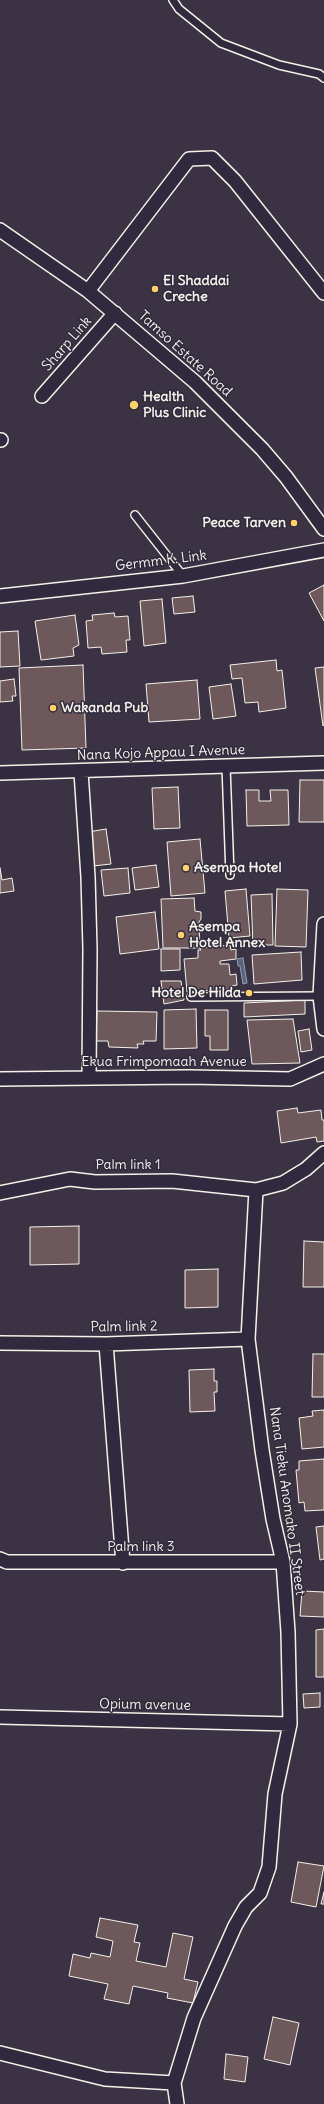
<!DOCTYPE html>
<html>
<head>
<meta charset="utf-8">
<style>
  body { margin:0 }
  canvas { display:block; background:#3b3343 }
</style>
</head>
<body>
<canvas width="324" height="2104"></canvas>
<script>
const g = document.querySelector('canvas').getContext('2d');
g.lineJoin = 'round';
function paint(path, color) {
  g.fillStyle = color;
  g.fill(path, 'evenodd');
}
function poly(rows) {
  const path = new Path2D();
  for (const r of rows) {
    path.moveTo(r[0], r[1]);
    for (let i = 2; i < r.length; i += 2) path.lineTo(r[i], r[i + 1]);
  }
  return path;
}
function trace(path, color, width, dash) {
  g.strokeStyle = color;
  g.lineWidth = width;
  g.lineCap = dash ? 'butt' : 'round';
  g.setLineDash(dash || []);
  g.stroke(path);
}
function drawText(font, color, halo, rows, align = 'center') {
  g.font = font + ' Delius,sans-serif';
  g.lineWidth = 3;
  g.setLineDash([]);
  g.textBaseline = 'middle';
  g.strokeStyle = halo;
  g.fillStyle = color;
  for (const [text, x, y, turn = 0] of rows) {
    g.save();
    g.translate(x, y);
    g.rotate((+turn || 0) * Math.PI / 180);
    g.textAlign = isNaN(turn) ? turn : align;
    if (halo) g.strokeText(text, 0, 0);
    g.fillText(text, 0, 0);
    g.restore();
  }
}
const water = poly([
  [243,958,247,983,243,984,240,966,238,966,237,959,243,958]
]);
paint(water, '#576581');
trace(water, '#969daa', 1);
const building = poly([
  [324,585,324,621,309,593,324,585],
  [193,596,195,612,174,614,172,598,193,596],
  [162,599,166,643,144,646,140,601,162,599],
  [114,613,115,617,128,616,130,640,126,640,127,652,102,654,101,647,88,648,86,621,93,620,92,615,114,613],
  [75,615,79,645,73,648,74,656,41,660,35,621,75,615],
  [18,631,20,666,0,667,0,632,18,631],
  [276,660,277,671,282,670,286,708,259,712,258,702,245,703,242,678,232,679,230,665,276,660],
  [83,665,86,748,22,750,19,668,83,665],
  [324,667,324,725,323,726,315,668,324,667],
  [14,679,16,696,12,696,13,701,0,702,0,681,14,679],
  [197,680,200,719,149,722,146,684,197,680],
  [231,684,236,716,213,719,209,687,231,684],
  [300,780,324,780,324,822,299,822,300,780],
  [178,787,180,828,154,829,152,788,178,787],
  [246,790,259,790,259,801,271,801,270,790,288,790,289,825,247,826,246,790],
  [106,829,111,864,93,866,88,832,106,829],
  [200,839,205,893,171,896,167,842,200,839],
  [156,865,159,887,135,890,132,868,156,865],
  [0,868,2,880,12,878,14,891,0,893,0,868],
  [128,868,130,893,104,896,101,870,128,868],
  [246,889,250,936,229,938,225,891,246,889],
  [277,889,308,890,306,947,275,946,277,889],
  [272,894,273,945,253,945,251,895,272,894],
  [194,898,195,911,201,912,201,919,199,922,200,948,163,948,161,899,194,898],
  [155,912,159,949,120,954,116,917,155,912],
  [230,945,231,950,236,949,236,959,220,961,220,964,229,964,230,975,236,974,237,985,230,986,230,989,187,992,184,959,198,958,198,950,201,950,200,948,230,945],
  [161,949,180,949,180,970,161,971,161,949],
  [301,952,302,980,254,984,252,955,301,952],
  [161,981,181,981,184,1000,164,1004,161,981],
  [305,1000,305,1014,244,1017,244,1003,305,1000],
  [196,1009,197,1048,164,1049,164,1010,196,1009],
  [205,1010,228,1010,228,1050,210,1050,210,1036,205,1036,205,1010],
  [97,1011,157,1012,156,1041,143,1041,144,1044,137,1044,138,1048,109,1047,108,1041,96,1041,97,1011],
  [293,1019,300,1063,252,1064,247,1020,293,1019],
  [309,1029,312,1050,301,1052,298,1031,309,1029],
  [297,1108,298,1113,321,1110,322,1120,324,1120,324,1141,317,1142,316,1137,281,1143,277,1111,297,1108],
  [79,1226,79,1264,30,1265,30,1227,79,1226],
  [304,1241,324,1242,324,1287,303,1287,304,1241],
  [218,1269,218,1307,185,1308,185,1270,218,1269],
  [313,1354,324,1354,324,1397,312,1397,313,1354],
  [214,1369,214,1381,217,1381,217,1392,214,1392,215,1411,190,1412,189,1370,214,1369],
  [324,1410,324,1447,302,1449,299,1418,313,1416,312,1411,324,1410],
  [324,1459,324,1510,305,1511,304,1502,299,1503,296,1470,299,1470,299,1461,324,1459],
  [324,1526,324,1559,320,1560,316,1527,324,1526],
  [302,1591,324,1592,324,1617,300,1616,302,1591],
  [324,1629,324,1677,316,1677,316,1630,324,1629],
  [320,1693,320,1707,304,1708,303,1694,320,1693],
  [298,1862,324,1866,316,1907,291,1902,298,1862],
  [324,1892,324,1904,321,1904,324,1892],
  [100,1918,138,1925,134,1942,140,1943,136,1961,166,1967,173,1933,193,1937,184,1979,198,1982,193,2003,167,1998,168,1993,133,1986,129,2004,104,1999,108,1984,69,1976,73,1954,90,1958,91,1953,110,1957,113,1941,96,1937,100,1918],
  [273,2017,299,2023,290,2065,264,2059,273,2017],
  [226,2054,248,2057,245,2082,224,2079,226,2054]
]);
paint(building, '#6d585b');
trace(building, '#f4f1e8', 1);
const service = poly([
  [173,0,179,9,221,43,279,65,319,74,324,78],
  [135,515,183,576],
  [226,766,230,875],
  [191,997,320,996]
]);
const minor = poly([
  [0,230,88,291,195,382,262,449,286,477,324,529],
  [88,291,189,159,212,158,235,181,324,293],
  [42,396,115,313],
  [0,440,1,440],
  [0,596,183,576,324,550],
  [81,772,88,877,90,949,89,1078],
  [0,773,324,763],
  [324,924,320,996,324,1029],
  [0,1079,189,1077,290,1079,324,1064],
  [0,1193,70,1179,95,1182,172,1181,256,1190,283,1183,306,1169,324,1153],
  [0,1343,106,1344,248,1339],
  [106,1344,123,1563],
  [0,1559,7,1562,283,1562],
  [0,1717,290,1724],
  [0,2053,105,2079,174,2083],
  [177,2104,174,2083,194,2018,235,1926,246,1907,260,1893,269,1867,275,1794,290,1724,288,1632,283,1562,273,1519,262,1450,248,1339,256,1190]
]);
trace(service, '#f4f1e8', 10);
trace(minor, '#f4f1e8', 16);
trace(service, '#2f2a3d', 7);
trace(minor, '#2f2a3d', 13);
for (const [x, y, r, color] of [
  [155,289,4,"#ffd166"],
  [134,405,5,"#ffd166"],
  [294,523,4,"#ffd166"],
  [53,708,4,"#ffd166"],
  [186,868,4,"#ffd166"],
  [181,935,4,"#ffd166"],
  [249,993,4,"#ffd166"]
]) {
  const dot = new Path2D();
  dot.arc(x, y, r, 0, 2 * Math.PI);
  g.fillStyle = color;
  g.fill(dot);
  trace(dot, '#2f2a3d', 1.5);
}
drawText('bold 14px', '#f4f1e8', '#2f2a3d', [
  ["El Shaddai",163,281],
  ["Creche",163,297],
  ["Health",143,397],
  ["Plus Clinic",143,413],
  ["Peace Tarven",286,523,"right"],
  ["Wakanda Pub",61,708],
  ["Asempa Hotel",194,868],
  ["Asempa",189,927],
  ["Hotel Annex",189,943],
  ["Hotel De Hilda",241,993,"right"]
], 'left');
drawText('14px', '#f4f1e8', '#2f2a3d', [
  ["Sharp Link",67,344,-49],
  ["Tamso Estate Road",185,354,42],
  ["Germm K. Link",161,561,-7],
  ["Nana Kojo Appau I Avenue",161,753,-2],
  ["Ekua Frimpomaah Avenue",164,1062],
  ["Palm link 1",128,1165],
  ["Palm link 2",124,1327,-1],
  ["Nana Tieku Anomako II Street",287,1501,82],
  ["Palm link 3",141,1547],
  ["Opium avenue",145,1705,1]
]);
</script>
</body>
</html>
